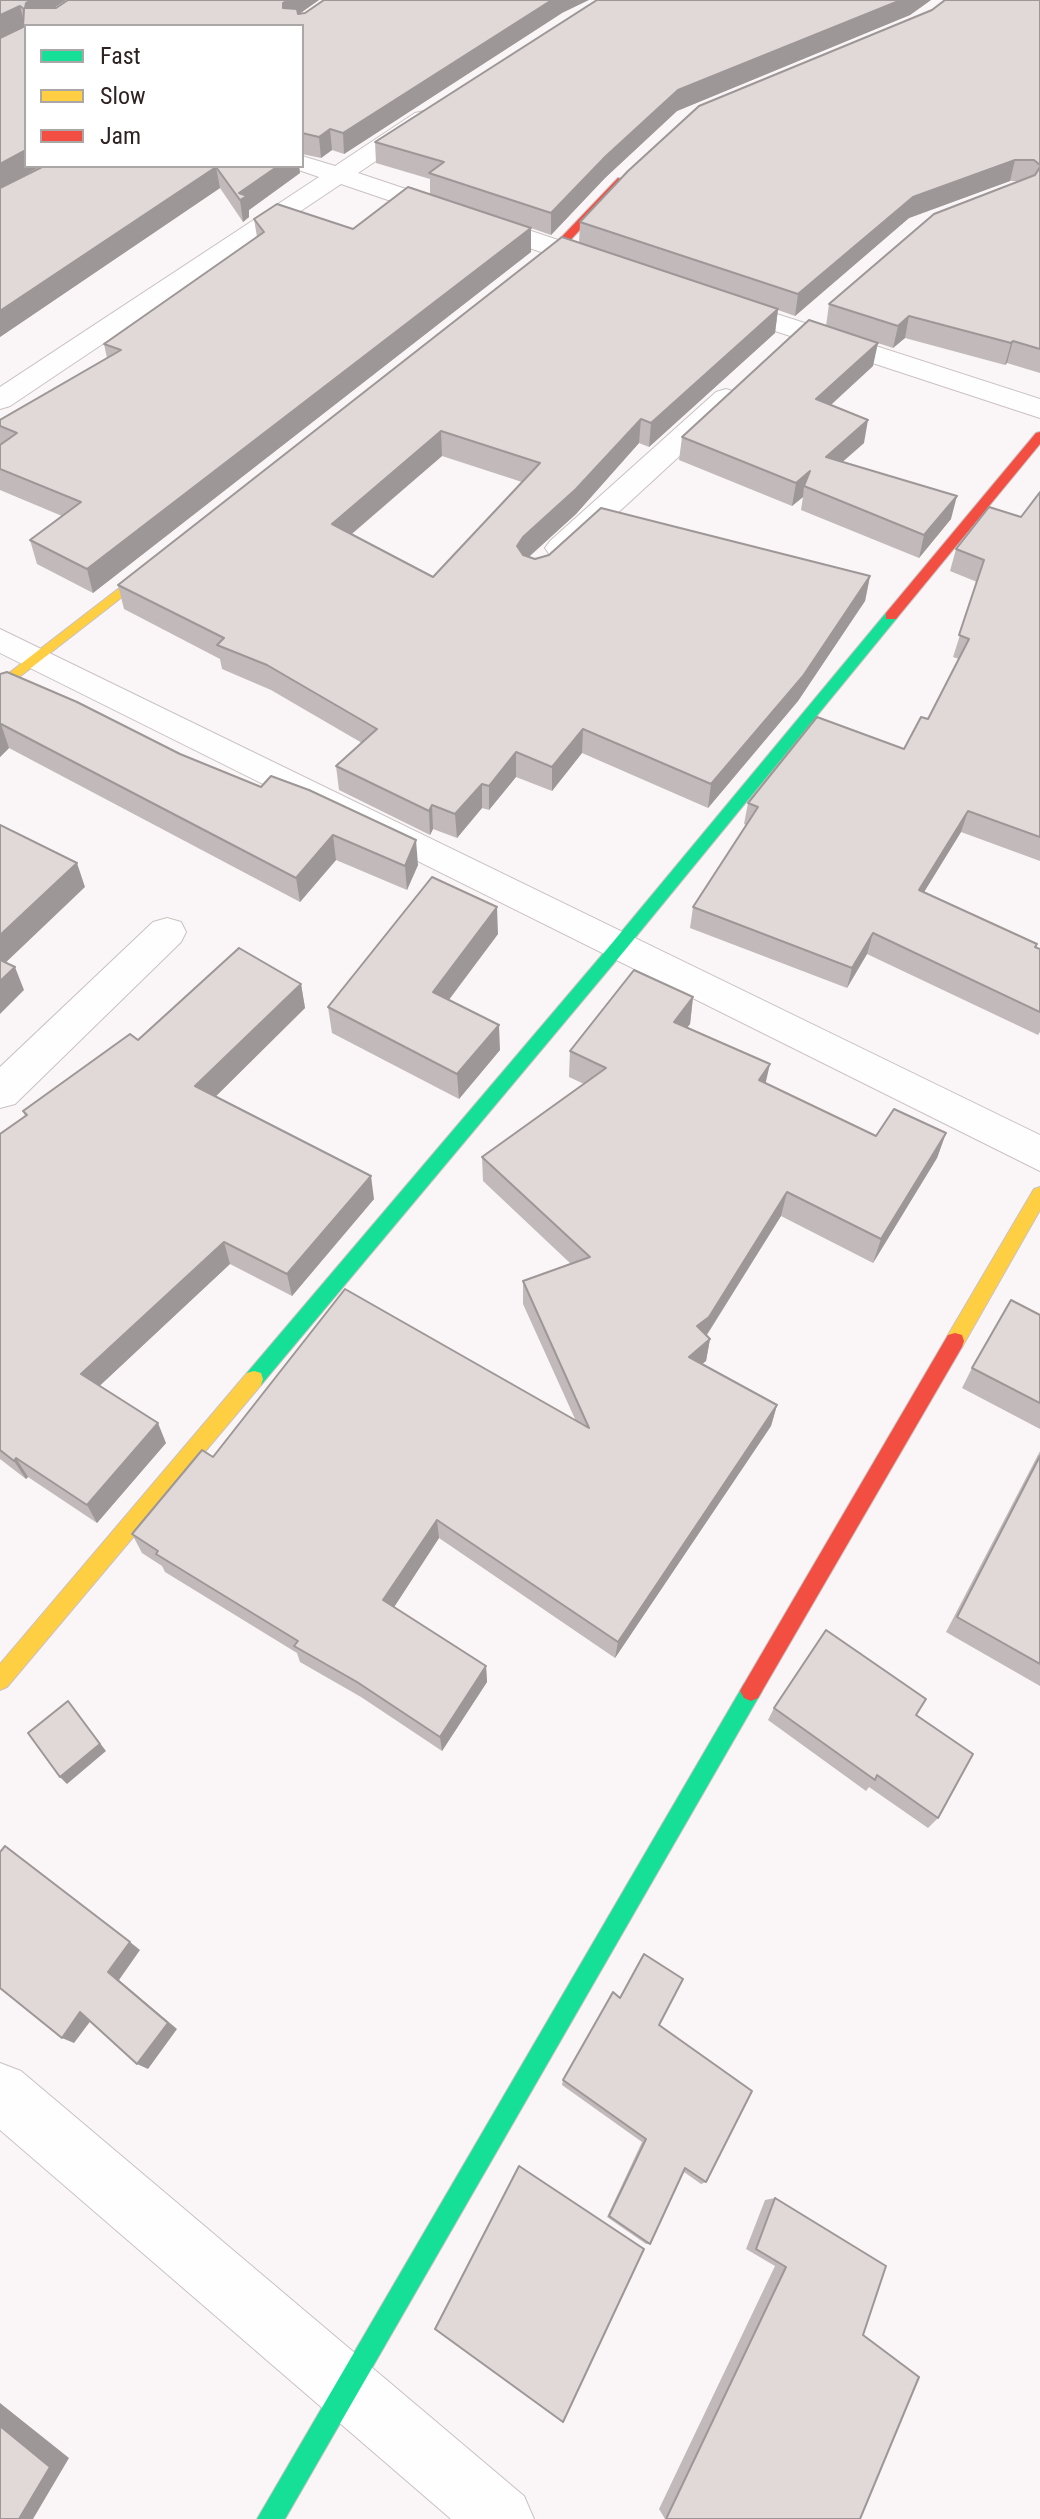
<!DOCTYPE html>
<html>
<head>
<meta charset="utf-8">
<style>
  body { margin:0 }
  #map { position:relative; width:1040px; height:2519px; overflow:hidden; background:#faf5f6; font-family:"Roboto Condensed",sans-serif }
  canvas { display:block }
  .legend { position:absolute; left:24px; top:24px; width:280px; height:144px; box-sizing:border-box; background:#fff; border:2px solid #aba7a7; margin:0; padding:10px 14px; list-style:none; font-size:24px; color:#2e2223 }
  .legend li { display:flex; align-items:center; gap:16px; height:40px }
  .legend b { width:40px; border:2px solid #aba7a7 }
</style>
</head>
<body>
<div id="map">
<canvas width="1040" height="2519"></canvas>
<ul class="legend">
<li><b style="height:10px;background:#16e098"></b>Fast</li>
<li><b style="height:10px;background:#ffcf43"></b>Slow</li>
<li><b style="height:10px;background:#f24e42"></b>Jam</li>
</ul>
</div>
<script>
const g = document.querySelector('canvas').getContext('2d');
g.lineJoin = 'round';
function poly(rows) {
  const path = new Path2D();
  for (const r of rows) {
    path.moveTo(r[0], r[1]);
    for (let i = 2; i < r.length; i += 2) path.lineTo(r[i], r[i + 1]);
  }
  return path;
}
function trace(path, color, width, dash) {
  g.strokeStyle = color;
  g.lineWidth = width;
  g.lineCap = dash ? 'butt' : 'round';
  g.setLineDash(dash || []);
  g.stroke(path);
}
function paint(path, color) {
  g.fillStyle = color;
  g.fill(path, 'evenodd');
}
const street = poly([
  [424,111,433,113,436,118,433,123,358,173,612,258,616,264,612,270,594,270,341,184,10,406,0,409,0,387,319,177,293,168,292,166,302,166,302,156,335,166,415,113,424,111],
  [721,296,1040,399,1040,418,711,310,707,304,711,298,721,296],
  [726,389,736,392,741,398,736,404,572,555,561,558,550,555,545,548,550,541,716,392,726,389],
  [0,629,1040,1135,1040,1171,0,653,0,629],
  [167,918,181,922,186,932,181,942,15,1104,0,1108,0,1067,153,922,167,918],
  [0,2063,21,2071,524,2496,534,2519,451,2519,0,2130,0,2063]
]);
const fast = poly([
  [891,612,898,616,896,619,625,950,261,1385,254,1387,247,1385,245,1379,247,1373,613,942,886,613,891,612],
  [751,1681,758,1684,762,1691,758,1698,285,2519,257,2519,744,1684,751,1681]
]);
const slow = poly([
  [166,552,171,553,171,559,0,692,0,680,166,552],
  [1040,1187,1040,1210,962,1347,955,1349,948,1347,946,1341,948,1335,1034,1189,1040,1187],
  [254,1371,261,1373,263,1379,261,1385,7,1687,0,1690,0,1664,247,1373,254,1371]
]);
const jam = poly([
  [618,178,627,180,560,251,526,278,518,278,518,274,552,247,618,178],
  [1040,432,1040,444,896,619,886,619,886,613,1036,433,1040,432],
  [955,1333,962,1335,964,1341,962,1347,758,1698,751,1701,744,1698,740,1691,744,1684,948,1335,955,1333]
]);
trace(street, '#cac2c3', 2);
trace(fast, '#cac2c3', 2);
trace(slow, '#cac2c3', 2);
trace(jam, '#cac2c3', 2);
paint(street, '#fefefe');
paint(fast, '#16e098');
paint(slow, '#ffcf43');
paint(jam, '#f24e42');
paint(poly([
  [0,0,66,0,54,8,56,8,68,0,319,0,299,14,562,13,344,154,332,150,321,158,302,154,302,26,26,26,5,186,44,166,299,166,300,173,249,210,249,217,243,222,220,188,0,337],
  [597,0,931,0,910,15,677,111,605,178,551,235,531,228,531,252,93,593,37,564,30,540,62,516,0,490,0,420,107,358,104,344,257,237,254,219,353,229,430,194,430,179,376,163,375,142],
  [1040,0,1040,373,1007,363,1005,365,905,338,893,348,826,326,829,304,1020,181,1010,181,909,218,795,316,778,310,775,333,649,447,639,443,576,514,529,557,535,559,870,576,865,601,798,701,708,808,582,753,552,791,516,777,489,810,482,808,457,838,433,829,430,835,339,790,336,766,362,743,271,690,222,669,220,659,124,609,118,585,579,243,580,222,932,10],
  [442,456,522,482,433,577,352,534],
  [873,366,831,405,864,443,842,462,951,519,919,558,801,510,803,497,792,506,679,460,682,437],
  [1040,492,1040,861,961,832,924,892,1040,949,1040,1032,1038,1035,867,954,847,988,690,928,693,907,746,825,744,824,748,803,904,749,928,719,959,659,953,657,977,582,950,571,956,549,1021,517],
  [0,674,180,754,418,865,407,890,336,860,300,902,9,748,0,757],
  [498,934,449,1000,500,1050,459,1099,332,1033,328,1007],
  [301,984,305,1008,215,1097,374,1199,292,1296,230,1264,99,1386,166,1443,97,1523,28,1477,26,1479,0,1459,0,1134,25,1116,23,1111,138,1040],
  [693,997,690,1024,686,1028,766,1083,876,1136,946,1133,937,1158,873,1263,781,1216,707,1335,710,1339,706,1361,702,1364,777,1405,771,1426,615,1658,439,1538,394,1607,486,1666,487,1682,442,1751,361,1697,300,1662,297,1653,165,1572,162,1566,142,1553,132,1534,213,1457,575,1419,523,1304,523,1281,571,1264,483,1181,482,1157,584,1084,569,1077,570,1051],
  [1040,1315,1040,1429,962,1388,972,1368],
  [1040,1451,1040,1686,946,1632],
  [774,1708,916,1715,938,1818,928,1828,869,1787,866,1791,768,1720],
  [659,2025,706,2182,701,2184,684,2172,650,2244,646,2244,607,2217,642,2142,562,2085,563,2080],
  [775,2198,863,2335,665,2519,659,2509,775,2266,746,2249,765,2200]
]), '#c2baba');
paint(poly([
  [31,0,66,0,30,24,25,8,26,3],
  [288,0,319,0,285,24,283,8,283,3],
  [552,0,589,0,562,13,344,154,343,133],
  [901,0,931,0,910,15,677,111,605,178,551,235,551,213,606,156,678,90],
  [20,6,25,26,0,38,0,15],
  [330,129,332,150,321,158,319,137],
  [26,150,26,166,41,166,0,189,0,164],
  [1015,160,1010,181,909,218,795,316,798,294,913,197],
  [278,166,299,166,300,173,249,210,249,217,243,222,239,193],
  [216,167,220,188,0,337,0,311],
  [531,228,531,252,93,593,87,569],
  [778,309,775,333,649,447,651,423],
  [909,316,905,338,893,348,898,326],
  [1013,341,1007,363,1005,365,1011,343],
  [878,343,873,366,812,422,816,399],
  [641,419,639,443,576,514,523,562,517,546,523,537],
  [868,420,864,443,822,480,826,457],
  [441,431,442,456,335,548,332,524],
  [810,471,804,486,803,497,792,506,796,483],
  [957,496,951,519,919,558,924,535],
  [870,576,865,601,798,701,708,808,711,784],
  [1,724,9,748,0,757,0,725],
  [583,729,582,753,552,791,552,767],
  [516,752,516,777,489,810,489,786],
  [482,784,482,808,457,838,455,814],
  [432,805,433,829,430,835,429,811],
  [968,811,961,832,913,910,919,890],
  [333,835,336,860,300,902,296,878],
  [416,840,418,865,407,890,405,866],
  [77,863,85,887,0,968,0,935],
  [497,907,498,934,435,1018,433,992],
  [873,933,867,954,847,988,852,968],
  [15,967,24,990,0,1014,0,981],
  [301,984,305,1008,202,1110,195,1086],
  [693,997,690,1024,671,1049,674,1022],
  [499,1025,500,1050,459,1099,457,1074],
  [770,1064,764,1090,759,1080],
  [946,1133,937,1158,873,1263,881,1239],
  [371,1176,374,1199,292,1296,287,1274],
  [787,1192,781,1216,704,1339,697,1326],
  [224,1242,230,1264,91,1394,81,1374],
  [710,1339,706,1361,684,1378,689,1357],
  [777,1405,771,1426,615,1658,618,1642],
  [158,1423,166,1443,97,1523,87,1505],
  [16,1458,28,1477,26,1479,14,1461],
  [437,1520,439,1538,387,1618,383,1600],
  [486,1666,487,1682,442,1751,440,1737],
  [74,1709,106,1751,67,1784,60,1777],
  [130,1942,140,1950,119,1980,177,2029,148,2069,137,2064,108,1972],
  [80,2012,92,2019,74,2043,62,2038],
  [0,2403,69,2458,33,2519,19,2519,0,2426]
]), '#9e9797');
const building = poly([
  [0,0,31,0,26,3,25,8,56,8,68,0,288,0,283,3,283,8,297,9,298,14,305,13,324,0,552,0,343,133,330,129,319,137,302,133,302,26,26,26,26,150,0,164,0,38,23,27,24,9,20,6,0,15,0,0],
  [597,0,901,0,678,90,606,156,551,213,429,173,444,162,375,142,597,0],
  [945,0,1040,0,1040,165,1034,160,1015,160,913,197,798,294,580,222,628,171,699,106,932,10,945,0],
  [44,166,278,166,239,193,247,196,240,200,216,167,0,311,0,188,44,166],
  [1040,167,1040,349,1013,341,1011,343,909,316,898,326,829,304,934,214,1035,175,1040,167],
  [408,187,531,228,87,569,30,540,81,502,0,469,0,445,17,433,0,426,0,420,121,350,104,344,264,232,254,219,277,204,353,229,408,187],
  [562,237,778,309,651,423,641,419,576,489,523,537,517,546,523,555,535,559,549,555,601,508,870,576,803,676,711,784,583,729,552,767,516,752,489,786,482,784,455,814,432,805,429,811,336,766,377,729,267,665,217,645,224,638,118,585,562,237],
  [441,431,540,463,433,577,332,524,441,431],
  [809,320,878,343,816,399,868,420,826,457,957,496,924,535,804,486,810,471,796,483,682,437,809,320],
  [1040,492,1040,837,968,811,919,890,1037,944,1035,947,1040,949,1040,1012,873,933,852,968,693,907,758,807,748,803,817,717,904,749,921,717,928,719,969,639,959,635,984,560,956,549,989,507,1021,517,1040,492],
  [7,672,77,702,180,754,261,787,271,776,309,790,416,840,405,866,333,835,296,878,1,724,0,725,0,674,7,672],
  [0,825,77,863,0,935,0,825],
  [432,877,497,907,433,992,499,1025,457,1074,328,1007,432,877],
  [239,948,301,984,195,1086,371,1176,287,1274,224,1242,81,1374,158,1423,87,1505,16,1458,14,1461,0,1450,0,1134,27,1115,23,1111,130,1034,138,1040,239,948],
  [0,960,15,967,0,981,0,960],
  [634,970,693,997,674,1022,770,1064,759,1080,876,1136,894,1109,946,1133,881,1239,787,1192,709,1317,697,1326,710,1339,689,1357,777,1405,618,1642,437,1520,383,1600,486,1666,440,1737,357,1682,294,1646,298,1641,156,1554,158,1551,132,1534,202,1450,213,1457,345,1289,589,1428,523,1281,590,1257,482,1157,606,1068,570,1051,634,970],
  [1011,1300,1040,1315,1040,1403,972,1368,1011,1300],
  [1040,1456,1040,1664,957,1617,1040,1456],
  [826,1630,926,1699,916,1715,973,1754,938,1818,877,1775,875,1780,774,1708,826,1630],
  [68,1701,100,1744,60,1777,28,1733,68,1701],
  [5,1846,130,1942,108,1972,168,2023,137,2064,80,2012,62,2038,0,1988,0,1852,5,1846],
  [644,1954,683,1979,659,2025,752,2091,706,2182,685,2168,650,2244,609,2216,646,2139,563,2080,613,1992,620,1998,644,1954],
  [519,2166,644,2249,563,2422,435,2329,519,2166],
  [775,2198,886,2266,863,2335,919,2377,860,2519,666,2519,786,2267,756,2249,775,2198],
  [0,2426,50,2467,19,2519,0,2519,0,2426]
]);
paint(building, '#e1d8d8');
trace(building, '#9e9797', 2);
</script>
</body>
</html>
